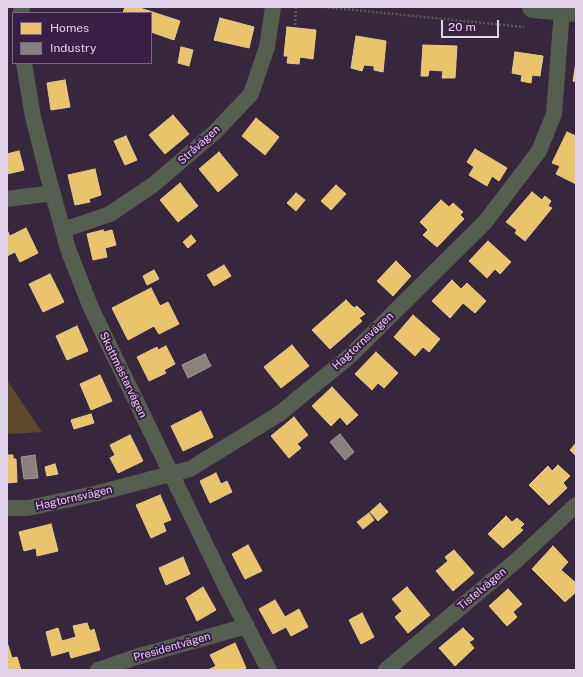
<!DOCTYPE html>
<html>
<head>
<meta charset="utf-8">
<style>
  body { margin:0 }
  #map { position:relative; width:583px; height:677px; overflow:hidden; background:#36273c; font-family:"Public Sans",sans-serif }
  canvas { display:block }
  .frame { position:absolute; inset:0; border:8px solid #e2d1ea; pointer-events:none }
  .legend { position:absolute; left:12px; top:12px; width:140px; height:52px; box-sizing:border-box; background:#3a1e45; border:1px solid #7d6687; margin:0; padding:5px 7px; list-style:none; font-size:12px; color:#e2d1ea }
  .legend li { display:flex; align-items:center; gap:8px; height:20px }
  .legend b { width:20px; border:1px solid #7d6687 }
  .scale { position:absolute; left:441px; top:20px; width:58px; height:18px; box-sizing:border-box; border:2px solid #e2d1ea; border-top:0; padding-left:5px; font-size:12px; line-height:14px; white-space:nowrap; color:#e2d1ea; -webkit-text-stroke:3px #3a1e45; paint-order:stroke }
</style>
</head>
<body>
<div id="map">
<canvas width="583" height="677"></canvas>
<div class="frame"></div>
<ul class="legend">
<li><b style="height:11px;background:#e9c46a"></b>Homes</li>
<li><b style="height:11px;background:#8a817c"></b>Industry</li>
</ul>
<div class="scale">20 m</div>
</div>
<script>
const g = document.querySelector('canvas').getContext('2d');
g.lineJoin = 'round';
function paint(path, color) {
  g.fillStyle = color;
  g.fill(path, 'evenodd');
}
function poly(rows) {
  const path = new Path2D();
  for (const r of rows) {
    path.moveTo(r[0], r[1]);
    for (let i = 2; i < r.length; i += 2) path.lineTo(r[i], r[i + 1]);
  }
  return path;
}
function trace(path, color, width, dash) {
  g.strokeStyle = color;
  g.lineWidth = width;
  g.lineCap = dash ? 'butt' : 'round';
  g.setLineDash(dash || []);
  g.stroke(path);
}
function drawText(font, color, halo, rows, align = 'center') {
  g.font = font + ' "Public Sans",sans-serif';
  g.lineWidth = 4;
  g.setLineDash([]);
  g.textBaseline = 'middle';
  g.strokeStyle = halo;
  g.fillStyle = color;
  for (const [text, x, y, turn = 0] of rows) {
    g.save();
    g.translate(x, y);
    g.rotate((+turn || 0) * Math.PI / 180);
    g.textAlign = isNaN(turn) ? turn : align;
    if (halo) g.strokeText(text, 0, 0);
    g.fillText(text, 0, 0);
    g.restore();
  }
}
paint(poly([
  [7,380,42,432,7,434]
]), '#5f4729');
const homes = poly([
  [125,7,137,7,180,21,174,40,151,32,151,13,123,13,125,7],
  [220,18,254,27,249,48,214,40,220,18],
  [287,27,316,30,313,59,300,57,299,64,287,63,288,56,284,56,287,27],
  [356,36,386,41,383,72,374,70,374,66,364,65,362,71,351,68,356,36],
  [423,45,457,46,455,78,442,78,443,71,429,70,428,76,421,76,423,45],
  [181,47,193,50,189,66,178,63,181,47],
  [515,52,543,56,540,76,532,75,531,83,521,81,522,75,512,73,515,52],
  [576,62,576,82,573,81,576,62],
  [65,80,70,107,51,110,47,83,65,80],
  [173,115,189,134,165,154,149,135,173,115],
  [256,118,279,137,265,155,242,136,256,118],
  [567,132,576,136,576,184,556,174,560,166,552,163,567,132],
  [126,136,137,160,125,165,114,141,126,136],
  [475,149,507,168,499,181,492,176,487,186,469,175,474,167,467,162,475,149],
  [19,151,24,170,7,174,7,154,19,151],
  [219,152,238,175,218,192,199,169,219,152],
  [95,169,101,195,89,199,90,202,75,205,68,175,95,169],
  [180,183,198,206,178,222,160,200,180,183],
  [336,185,346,194,331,210,321,201,336,185],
  [532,192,542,200,545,196,551,201,548,206,552,208,525,241,515,233,517,230,506,222,532,192],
  [296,193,305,200,296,211,287,203,296,193],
  [441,200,449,207,453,203,463,212,460,215,464,219,437,247,423,235,428,230,420,222,441,200],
  [26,228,38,253,20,262,15,252,7,256,7,230,10,236,26,228],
  [103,230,104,232,112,230,116,245,105,248,107,257,93,260,87,234,103,230],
  [191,235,196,241,188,248,183,242,191,235],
  [488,241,511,262,500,274,495,269,487,278,469,261,488,241],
  [396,261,411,276,393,296,377,281,396,261],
  [224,265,231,276,214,286,207,275,224,265],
  [154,270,159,279,147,285,143,276,154,270],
  [50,274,64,302,43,312,29,284,50,274],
  [452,280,461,289,467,283,486,301,475,313,463,303,450,318,432,301,452,280],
  [151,288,160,306,168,302,179,324,159,334,154,326,128,340,112,308,151,288],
  [346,300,354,308,357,306,365,314,359,318,362,321,330,349,312,330,346,300],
  [413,315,440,339,429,352,423,347,415,356,394,337,413,315],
  [77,326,88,351,67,360,56,336,77,326],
  [292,345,309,366,281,388,264,367,292,345],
  [166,346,175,364,164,370,166,373,149,381,137,357,157,347,158,350,166,346],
  [376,352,398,373,384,388,378,383,372,390,355,374,376,352],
  [100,375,112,401,91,410,80,384,100,375],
  [332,387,358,415,347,425,340,417,331,426,312,406,332,387],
  [201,411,213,437,183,451,171,426,201,411],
  [91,414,94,423,74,429,71,420,91,414],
  [294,417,308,435,297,444,301,448,289,458,271,436,294,417],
  [130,435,143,461,118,473,110,458,115,455,110,445,130,435],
  [576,443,576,456,570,450,576,443],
  [7,455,13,455,13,459,16,459,17,482,7,483,7,455],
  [55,464,58,474,47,476,45,467,55,464],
  [558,465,570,476,563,483,567,488,549,505,529,485,548,466,552,471,558,465],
  [216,473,221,484,227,481,232,492,210,503,200,481,216,473],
  [160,495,171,520,163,523,166,531,151,538,136,505,160,495],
  [380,503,388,512,378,521,370,512,380,503],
  [369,513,374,520,363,529,357,522,369,513],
  [506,516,512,522,517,518,524,524,520,528,523,530,503,548,488,534,506,516],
  [51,524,58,551,37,556,36,548,24,551,19,532,51,524],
  [248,545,262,571,245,579,232,554,248,545],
  [553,546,568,562,561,570,576,583,576,592,565,602,532,569,553,546],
  [454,550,474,573,453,591,436,571,448,561,445,557,454,550],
  [183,557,190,574,166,585,159,568,183,557],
  [203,587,216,610,197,621,186,598,203,587],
  [407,587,430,615,408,633,395,617,402,611,392,599,407,587],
  [508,589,522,604,513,612,517,617,507,626,489,606,508,589],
  [275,600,285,617,299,609,308,627,291,636,286,627,273,634,259,609,275,600],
  [362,613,374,637,361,644,349,620,362,613],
  [87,623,90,631,94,629,100,650,71,658,69,651,52,656,46,632,58,628,62,641,76,637,73,626,87,623],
  [463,628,474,639,469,642,474,648,455,666,439,648,463,628],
  [7,642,12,658,17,657,21,670,7,670,7,642],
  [235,643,246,668,240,670,208,670,216,666,210,655,235,643]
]);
paint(homes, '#e9c46a');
trace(homes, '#e7c890', 1);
const industry = poly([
  [205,354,211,366,188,378,182,365,205,354],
  [340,434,354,452,345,460,330,442,340,434],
  [35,455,38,478,24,479,21,457,35,455]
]);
paint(industry, '#8a817c');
trace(industry, '#a4999d', 1);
trace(poly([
  [324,7,524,27],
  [295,25,296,7]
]), '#5a5b58', 2.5, [2, 2]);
trace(poly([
  [21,13,22,7],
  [24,63,33,117,46,169,68,249,91,308,226,587,269,670],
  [7,199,53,193],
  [63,230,110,214,153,185,215,132,251,94,267,47,273,7],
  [7,508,28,508,94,494,190,469,279,414,351,355,486,221,539,151,554,114,562,10],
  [98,670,136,657,247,626],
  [386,670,517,560,576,505]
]), '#565e52', 16);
trace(poly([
  [533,7,576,11]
]), '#535d4b', 22);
drawText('11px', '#e2d1ea', '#3a1e45', [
  ["Stråvägen",199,145,-42],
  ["Hagtornsvägen",363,341,-43],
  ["Skattmästarvägen",123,375,64],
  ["Hagtornsvägen",74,498,-13],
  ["Tistelvägen",482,589,-40],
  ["Presidentvägen",172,647,-16]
]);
</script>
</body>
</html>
